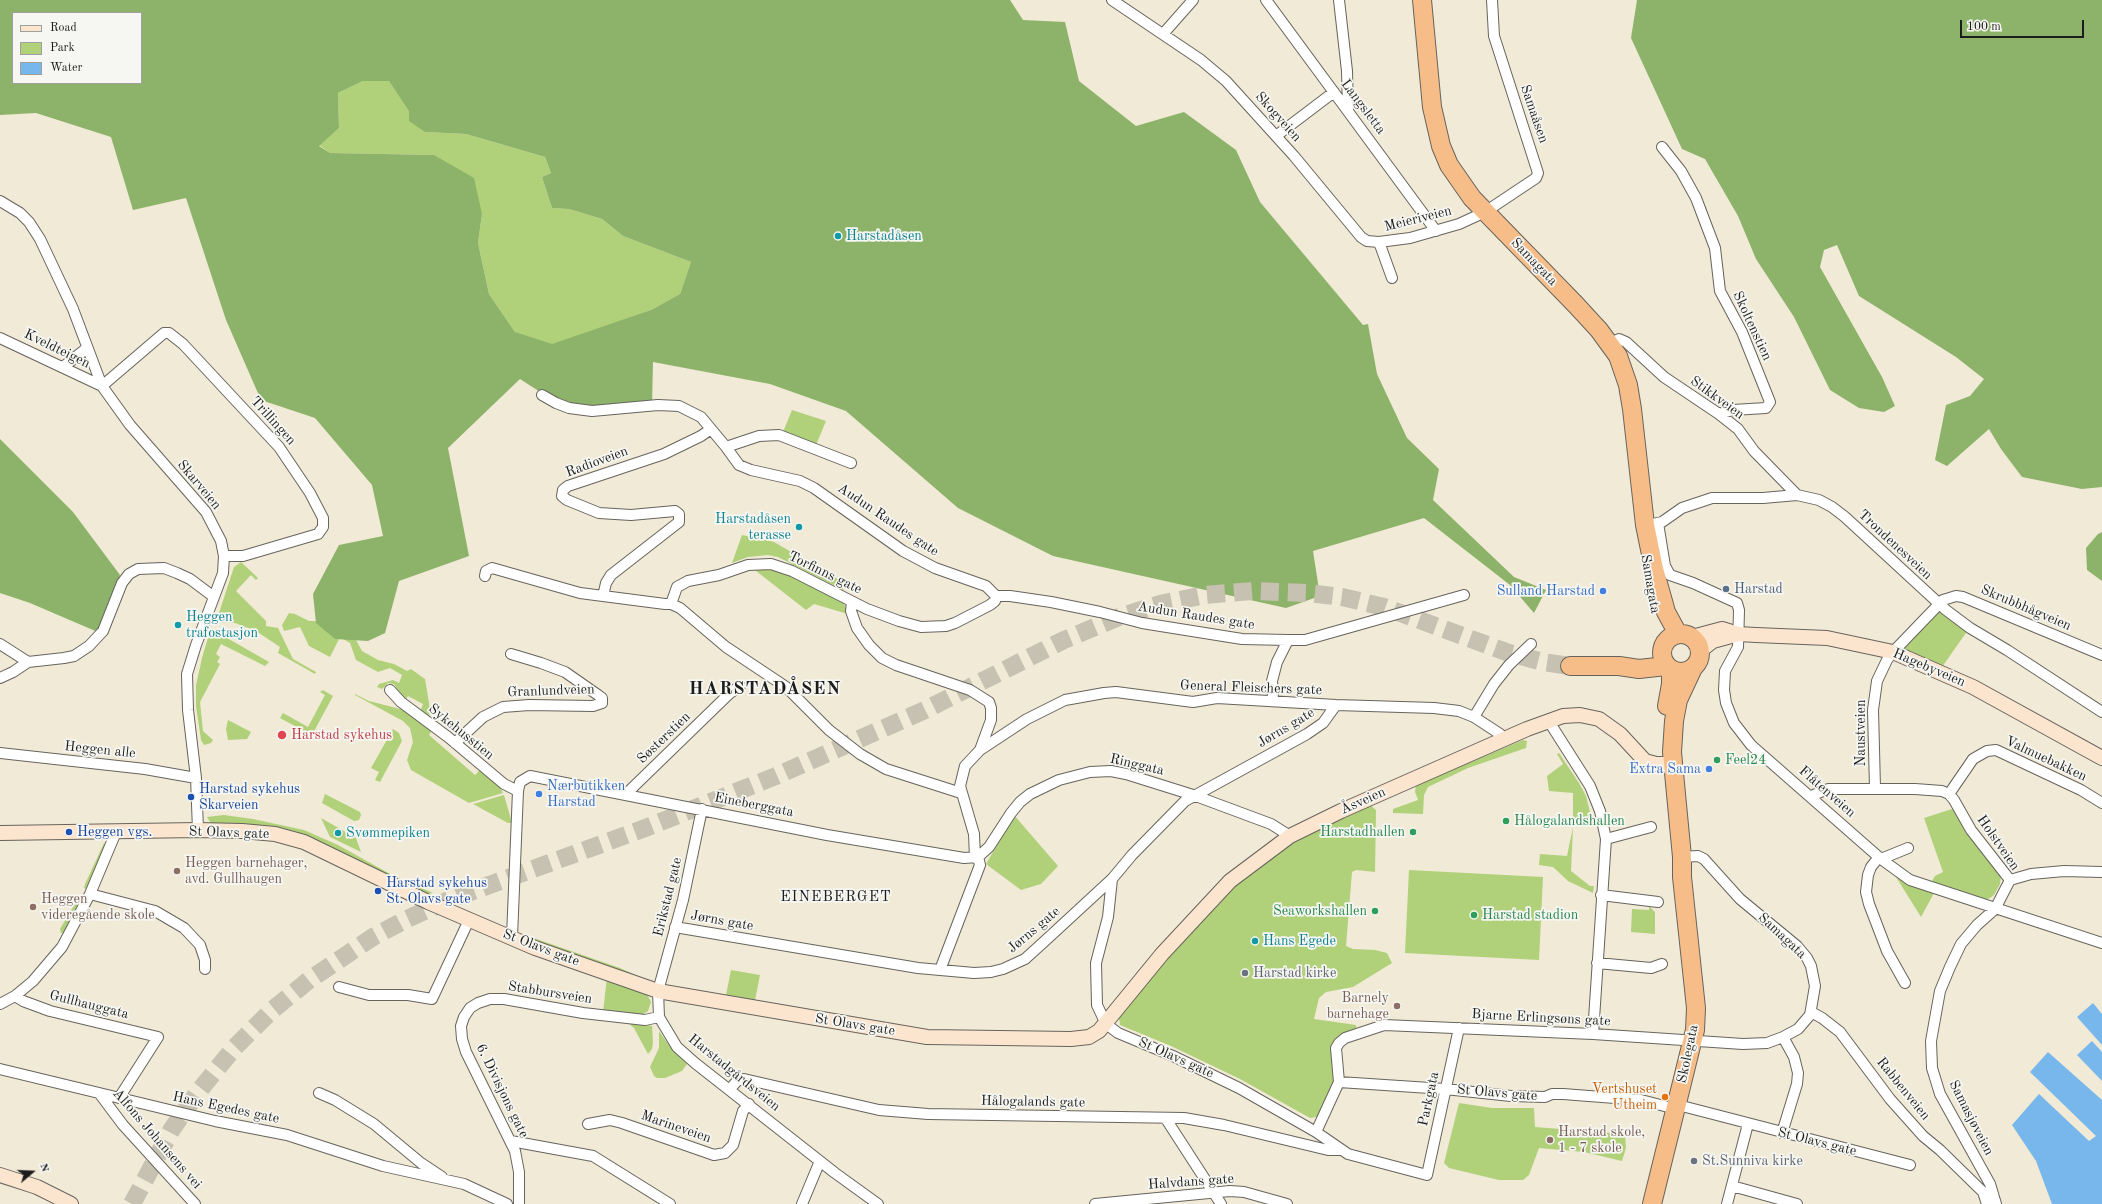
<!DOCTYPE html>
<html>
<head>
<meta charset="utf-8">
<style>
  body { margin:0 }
  #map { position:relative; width:2102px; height:1204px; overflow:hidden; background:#f1ead6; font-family:"Old Standard TT",serif }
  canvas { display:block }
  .legend { position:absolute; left:12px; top:12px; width:130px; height:72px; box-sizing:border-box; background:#f6f6f2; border:1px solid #9f9f9c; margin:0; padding:5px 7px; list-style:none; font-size:12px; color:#1c1c1c }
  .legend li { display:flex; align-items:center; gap:8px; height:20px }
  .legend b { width:20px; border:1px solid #9f9f9c }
  .north { position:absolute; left:12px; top:1152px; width:40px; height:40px; -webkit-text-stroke:3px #f6f6f2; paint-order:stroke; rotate:71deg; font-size:11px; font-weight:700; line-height:16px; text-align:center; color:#1c1c1c }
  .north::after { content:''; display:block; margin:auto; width:14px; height:18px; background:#1c1c1c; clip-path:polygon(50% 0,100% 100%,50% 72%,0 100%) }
  .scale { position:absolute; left:1960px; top:20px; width:124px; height:18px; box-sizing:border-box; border:2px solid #1c1c1c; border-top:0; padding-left:5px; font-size:12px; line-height:14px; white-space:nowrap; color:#1c1c1c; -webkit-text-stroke:3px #f6f6f2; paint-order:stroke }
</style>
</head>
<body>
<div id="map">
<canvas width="2102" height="1204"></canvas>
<ul class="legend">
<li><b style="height:5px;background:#fce5cf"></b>Road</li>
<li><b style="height:11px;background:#b0d179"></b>Park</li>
<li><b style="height:11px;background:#77b7eb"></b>Water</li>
</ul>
<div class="north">N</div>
<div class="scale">100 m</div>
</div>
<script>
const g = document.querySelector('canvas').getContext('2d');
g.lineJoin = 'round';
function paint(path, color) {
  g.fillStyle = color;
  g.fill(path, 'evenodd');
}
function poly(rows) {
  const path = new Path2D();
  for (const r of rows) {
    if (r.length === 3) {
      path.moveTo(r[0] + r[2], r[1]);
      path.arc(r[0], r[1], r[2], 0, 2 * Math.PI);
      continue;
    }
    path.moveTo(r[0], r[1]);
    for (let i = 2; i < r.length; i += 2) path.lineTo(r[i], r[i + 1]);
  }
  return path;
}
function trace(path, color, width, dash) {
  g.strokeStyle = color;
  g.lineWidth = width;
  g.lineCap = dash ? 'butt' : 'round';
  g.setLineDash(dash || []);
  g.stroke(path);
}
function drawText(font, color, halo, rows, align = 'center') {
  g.font = font + ' "Old Standard TT",serif';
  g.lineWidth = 3.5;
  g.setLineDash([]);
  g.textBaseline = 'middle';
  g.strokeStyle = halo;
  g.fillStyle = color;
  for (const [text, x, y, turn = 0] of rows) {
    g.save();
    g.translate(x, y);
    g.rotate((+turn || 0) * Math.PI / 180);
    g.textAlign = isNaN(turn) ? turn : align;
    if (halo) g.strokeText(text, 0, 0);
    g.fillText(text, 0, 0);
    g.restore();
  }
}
paint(poly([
  [363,81,389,81,425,132,466,134,545,157,551,173,542,177,552,208,569,209,602,219,623,236,691,262,680,294,651,310,563,342,523,351,515,332,489,294,478,243,482,214,434,155,330,153,319,145,339,128,338,93],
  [792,410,826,421,816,445,783,432],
  [742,535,774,542,841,581,844,587,843,590,778,557,768,555,748,557,732,563],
  [241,562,258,578,256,580,251,575,236,591,266,621,266,626,278,628,293,659,316,672,315,674,278,653,280,647,256,631,235,623,221,623,217,619,234,567],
  [751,567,776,568,843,601,848,614,814,604,806,610],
  [1938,611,1968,630,1942,667,1903,650,1903,644],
  [289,613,295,614,309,621,321,621,355,638,362,651,378,660,394,664,407,671,411,669,425,679,430,709,429,719,420,712,423,704,408,696,405,701,394,684,388,683,382,689,377,687,379,684,393,680,399,683,402,675,390,668,378,672,356,660,350,643,340,637,330,657,309,646,300,627,284,631,282,625],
  [213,630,269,662,265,666,221,644,216,654,220,657,217,662,220,664,200,702,203,731,213,740,211,743,204,745,201,740,196,706,196,685,202,658,210,631],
  [323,690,333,696,312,735,280,718,283,713,308,727,325,695,320,692],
  [355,694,369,701,408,711,432,730,429,735,475,775,480,770,500,787,503,793,469,803,411,770,407,760,413,742,410,728,403,721,355,695],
  [228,720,251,732,247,739,228,740,226,729],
  [393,729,399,733,402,741,380,782,375,780,379,772,371,768],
  [1523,740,1527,741,1526,748,1468,768,1428,787,1424,795,1423,814,1393,813,1393,809,1418,800,1415,792,1416,785],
  [1559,753,1579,783,1586,796,1592,820,1573,821,1573,793,1549,791,1547,776,1563,764,1557,754],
  [325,794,360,812,361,815,359,820,354,821,322,803],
  [504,795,512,823,508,823,473,804],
  [1369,804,1376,810,1375,872,1356,870,1352,872,1346,946,1353,949,1375,950,1387,953,1392,963,1353,987,1326,992,1319,998,1314,1019,1356,1025,1357,1031,1340,1038,1332,1088,1322,1111,1316,1117,1310,1118,1240,1079,1171,1046,1120,1025,1119,1018,1122,1014,1187,935,1235,885,1254,869,1309,832],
  [1955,808,2001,875,2000,884,1994,895,1990,898,1984,900,1931,883,1935,876,1943,872,1924,818],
  [224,815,253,819,304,830,338,845,392,875,433,893,426,894,318,844,212,825,207,817],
  [1014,815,1058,866,1041,884,1021,890,986,864],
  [321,818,356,838,361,852,330,837],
  [1573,827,1571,871,1590,886,1594,886,1593,893,1568,881,1553,867,1539,865,1540,854,1567,856],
  [104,843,106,845,86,889,84,888,85,884],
  [1409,870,1543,877,1539,960,1405,953],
  [1896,877,1910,885,1934,893,1921,917],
  [80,895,85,895,64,933,61,933,60,929],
  [1649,906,1655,912,1655,934,1631,932,1632,909,1649,910],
  [522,934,620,968,638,976,532,941],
  [731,970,760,975,755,1000,726,995],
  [607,977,646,992,651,1002,648,1011,640,1016,603,1012],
  [626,1021,652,1026,653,1043,652,1049,648,1054,634,1028],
  [659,1031,668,1044,687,1064,682,1071,665,1078,657,1078,654,1076,650,1067,659,1048],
  [1459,1103,1492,1108,1534,1108,1535,1127,1625,1134,1626,1148,1622,1161,1584,1152,1539,1148,1529,1175,1523,1180,1499,1180,1449,1168,1444,1163]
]), '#b0d179');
paint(poly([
  [0,0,1010,0,1023,20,1065,22,1079,81,1136,126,1184,112,1236,150,1260,202,1363,325,1368,324,1377,374,1407,438,1439,469,1433,500,1514,577,1546,590,1534,613,1510,585,1424,518,1313,551,1320,596,1286,608,1053,556,958,508,846,411,770,384,653,362,652,405,565,408,520,379,448,448,469,556,399,581,385,633,368,641,335,639,316,623,313,594,339,545,383,536,372,485,315,418,261,400,226,320,186,198,133,210,111,137,36,113,0,115],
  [13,13,141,13,141,83,13,83],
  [363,81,389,81,409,111,409,121,425,132,466,134,545,157,551,173,542,177,552,208,569,209,602,219,623,236,691,262,680,294,651,310,552,344,515,332,489,294,478,243,482,214,474,178,434,155,330,153,319,146,339,128,338,93],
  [1637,0,2102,0,2102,487,2082,489,2022,477,2001,449,1989,429,1947,466,1935,460,1946,405,1970,396,1984,379,1956,357,1859,296,1837,245,1824,250,1820,267,1882,377,1895,406,1884,412,1859,408,1830,390,1794,317,1756,259,1738,216,1705,159,1682,149,1631,38],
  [0,439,73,512,120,575,100,633,30,603,0,593],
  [2102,532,2102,581,2087,570,2086,548,2098,534]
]), '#8cb369');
paint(poly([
  [2093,1003,2102,1014,2102,1045,2077,1017],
  [2092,1041,2102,1052,2102,1081,2077,1055],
  [2048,1052,2102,1100,2102,1204,2052,1204,2036,1161,2012,1125,2039,1094,2089,1141,2096,1136,2030,1072]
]), '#77b7eb');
trace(poly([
  [132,1204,172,1129,199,1091,234,1048,270,1012,309,980,373,937,405,920,451,899,648,827,776,776,925,710,1064,640,1119,617,1160,604,1205,595,1253,591,1308,593,1342,597,1384,607,1509,653,1543,662,1570,666]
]), '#c6c1b1', 18, [18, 9]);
const street = poly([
  [1112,0,1201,60,1226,81,1294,156,1361,237,1367,241,1379,242,1410,238,1459,224,1485,212,1536,178,1538,173,1494,36,1492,0],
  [1266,0,1436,231],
  [1339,0,1347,71,1348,110],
  [1163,34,1193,0],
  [1276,136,1334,92],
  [1662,147,1681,171,1696,198,1715,248,1720,291,1742,332,1770,402,1766,408,1733,410,1719,414],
  [0,201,20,213,29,222,40,239,73,309,102,386,130,425,206,512,221,541,224,556,223,573,196,645,187,674,188,710,196,778,198,830],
  [1379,242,1392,278],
  [0,338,102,386,164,333,169,333,183,344,279,447,310,493,323,518,323,527,318,534,243,556,224,556],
  [1610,343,1619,339,1626,342,1664,377,1719,414,1738,429,1754,451,1797,495],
  [63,367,87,348],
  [542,395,556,403,569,408,592,411,658,405,679,406,701,417,726,447],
  [851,463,779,435,759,436,726,447,739,465,751,470,800,481,814,488,903,551,935,568,986,586,996,596],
  [1658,523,1665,566,1670,575,1693,583,1737,603,1739,610,1738,647,1725,671,1724,690,1726,703,1734,723,1751,745,1881,859,1910,880,2102,943],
  [1653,524,1662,522,1682,508,1712,498,1763,498,1797,495,1819,500,1832,507,1845,517,1946,610,1970,628,2007,650,2102,712],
  [485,576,486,571,492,568,580,593,665,604,671,604,677,587,688,581,719,575,748,565,771,564,792,571,867,609,899,621,921,627,946,626,955,623,990,605,995,601,996,596],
  [603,596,606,583,611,575,679,522,679,514,675,511,631,515,599,513,567,500,562,496,563,490,568,486,664,454,701,436,711,429],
  [996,596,1010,596,1051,602,1100,612,1142,623,1242,639,1288,640,1305,640,1464,595],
  [852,602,851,611,857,628,869,645,882,658,896,665,970,690,989,702,991,708,991,720,980,750],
  [671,604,680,608,726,647,786,687,829,730,860,754,886,769,961,793],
  [0,644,28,662],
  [0,678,13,672,28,662,64,658,74,656,89,646,103,631,122,583,129,574,138,569,164,568,177,573,190,579,214,597],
  [390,690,401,702,448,737,504,784,518,791],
  [1273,700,1272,681,1277,662,1288,640],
  [1474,717,1494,684,1509,665,1531,644],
  [1548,720,1590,786,1600,811,1606,839,1593,1034],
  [455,743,483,717,503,707,529,705,593,706,602,703,602,698,598,695,565,672,541,663,511,654],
  [0,753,145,769,196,778],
  [1875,788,1873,710,1877,681,1887,660,1893,652,1943,600,1956,596,1963,597,2102,655],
  [626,794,729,694,740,686],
  [1949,794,1973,759,1987,751,1996,750,2081,790,2102,803],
  [1811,796,1828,789,1915,789,1942,791,1949,794,1954,800,1971,830,2010,880,1995,909,1977,925,1961,944,1950,967,1940,991,1931,1041,1932,1068,1940,1094,1990,1184,1996,1204],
  [702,809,683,900,658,991,659,1017,677,1047,695,1063,835,1173,878,1204],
  [1606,839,1651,827],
  [1682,857,1698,856,1704,859,1740,899,1797,946,1807,958,1811,966,1815,986,1810,1015,1798,1029,1783,1037,1794,1057,1798,1073,1797,1084,1782,1133],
  [1879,857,1871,867,1868,875,1866,892,1869,904,1887,951,1905,983],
  [975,858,974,834,960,786,965,766,980,750,1027,719,1065,700,1104,693,1116,692,1193,702,1217,698,1336,705,1434,708,1459,711,1474,717,1500,734,1504,739],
  [1881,859,1908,848],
  [1112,879,1108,917,1096,963,1097,1005,1106,1024,1118,1033,1173,1056,1239,1088,1316,1132,1348,1154,1427,1175,1459,1028],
  [2010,880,2031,874,2064,871,2102,872],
  [90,894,155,911,184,928,200,945,205,960,205,969],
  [1601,895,1658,902],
  [675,927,918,968,974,973,991,972,1003,969,1025,959,1047,939,1112,879,1132,855,1185,801,1307,734,1323,723,1336,705],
  [512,937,518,791,520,782,530,776,827,835,964,858,978,857],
  [1597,963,1651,968,1662,964],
  [940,970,980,865,978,857,989,847,1011,813,1020,802,1030,794,1059,780,1090,772,1111,771,1126,774,1193,795,1271,824,1290,836],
  [339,987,369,995,408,995,432,999,469,920],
  [15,996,23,1001,50,1011,158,1037,119,1098],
  [0,1004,15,996,33,981,62,947,90,894,116,832],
  [1811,1012,1822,1018,1840,1032,1890,1099,1923,1136,1940,1150,1983,1192,1987,1204],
  [0,1069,215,1121,287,1135,383,1166,464,1184,507,1204],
  [1339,1082,1336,1048,1339,1043,1345,1038,1384,1025,1593,1034,1743,1044,1767,1043,1783,1037],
  [730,1089,737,1081,744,1079,879,1110,928,1114,1184,1118,1224,1125,1328,1150,1340,1150],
  [99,1093,123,1125,195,1204],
  [319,1093,335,1100,374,1124,421,1163,442,1177],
  [1678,1105,1910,1165],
  [1166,1119,1221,1204],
  [588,1124,610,1120,622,1123,714,1155,725,1153,733,1145,743,1111,749,1104],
  [1316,1132,1339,1082,1445,1089,1511,1096,1545,1097,1552,1094,1563,1094,1641,1100,1676,1109],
  [511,1141,593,1156,670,1204],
  [1732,1186,1797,1204],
  [519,1204,519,1172,515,1151,466,1052,462,1039,461,1026,464,1017,470,1008,478,1003,490,999,504,999,583,1013,645,1020,659,1017],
  [802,1204,820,1161],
  [1095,1204,1230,1191,1244,1192,1287,1204],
  [1727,1204,1748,1124]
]);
const secondary = poly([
  [1692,637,1722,629,1738,634,1756,635,1827,638,1893,652,1973,687,2102,758],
  [1700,651,1713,641,1735,635],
  [0,833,198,830,242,831,275,834,304,842,428,902,535,948,658,991,927,1037,1071,1039,1089,1037,1099,1031,1162,954,1230,881,1290,836,1341,811,1527,729,1563,716,1580,715,1599,719,1620,734,1645,761,1656,764,1672,764],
  [0,1175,37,1187,71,1204]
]);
const highway = poly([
  [1422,0,1432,107,1441,146,1449,165,1472,198,1576,305,1599,330,1618,356,1628,385,1632,409,1645,525,1654,569,1666,612,1678,634],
  [1681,653,19],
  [1570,666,1619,666,1639,669,1666,666],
  [1667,706,1671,684,1671,670],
  [1652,1204,1695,1030,1696,1008,1682,877,1682,857,1672,752,1674,721,1678,700,1693,668]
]);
trace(street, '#67645d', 12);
trace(secondary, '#67645d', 16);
trace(highway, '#67645d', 20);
trace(street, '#fff', 10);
trace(secondary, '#fce5cf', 14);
trace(highway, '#f7bd88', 18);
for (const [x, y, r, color] of [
  [838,236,4,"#0f9aa8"],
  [799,527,4,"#0f9aa8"],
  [1726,589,4,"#5c6f8a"],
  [1603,591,4,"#3f7fe0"],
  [178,625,4,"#0f9aa8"],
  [282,735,5,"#e0444e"],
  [1717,760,4,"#2e9e5b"],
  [1709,769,4,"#3f7fe0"],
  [539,794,4,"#3f7fe0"],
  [191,797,4,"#1a4fb4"],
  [1506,821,4,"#2e9e5b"],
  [69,832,4,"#1a4fb4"],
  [1413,832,4,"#2e9e5b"],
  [338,833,4,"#0f9aa8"],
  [177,871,4,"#8d6e63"],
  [378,891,4,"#1a4fb4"],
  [33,907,4,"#8d6e63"],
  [1375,911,4,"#2e9e5b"],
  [1474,915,4,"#2e9e5b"],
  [1255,941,4,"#0f9aa8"],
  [1245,973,4,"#6b7280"],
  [1397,1006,4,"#8d6e63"],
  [1665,1097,4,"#e8710a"],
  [1550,1140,4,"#8d6e63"],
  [1694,1161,4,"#6b7280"]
]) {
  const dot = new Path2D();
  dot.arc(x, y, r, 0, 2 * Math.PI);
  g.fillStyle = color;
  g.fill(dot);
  trace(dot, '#f6f6f2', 1.5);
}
drawText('14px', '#1c1c1c', '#f6f6f2', [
  ["Langsletta",1363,107,53],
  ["Samaåsen",1534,114,71],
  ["Skogveien",1278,117,48],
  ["Meieriveien",1418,219,-14],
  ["Samagata",1534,262,46],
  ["Skoltenstien",1752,326,65],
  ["Kveldteigen",57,349,26],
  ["Stikkveien",1717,398,36],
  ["Trillingen",273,421,48],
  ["Radioveien",597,462,-20],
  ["Skarveien",199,485,50],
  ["Audun Raudes gate",888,520,34],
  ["Trondenesveien",1895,545,43],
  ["Torfinns gate",825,573,26],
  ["Samagata",1650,584,80],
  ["Skrubbhågveien",2026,608,23],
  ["Audun Raudes gate",1196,616,9],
  ["Hagebyveien",1929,668,23],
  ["General Fleischers gate",1251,688,2],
  ["Granlundveien",551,691,-2],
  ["Jørns gate",1286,728,-31],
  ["Sykehusstien",461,732,39],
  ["Naustveien",1861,733,-90],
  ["Søsterstien",664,738,-44],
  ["Heggen alle",100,750,6],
  ["Valmuebakken",2046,759,25],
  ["Ringgata",1137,765,13],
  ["Flåtenveien",1827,792,41],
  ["Åsveien",1363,801,-24],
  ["Eineberggata",754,805,11],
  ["St Olavs gate",229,833,2],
  ["Holstveien",1998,843,55],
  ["Erikstad gate",668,897,-76],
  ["Jørns gate",722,921,10],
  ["Jørns gate",1034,930,-40],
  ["Samagata",1782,936,43],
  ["St Olavs gate",541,948,21],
  ["Stabbursveien",550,993,9],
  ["Gullhauggata",89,1005,14],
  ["Bjarne Erlingsøns gate",1541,1018,3],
  ["St Olavs gate",855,1025,9],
  ["Skolegata",1688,1054,-78],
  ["St Olavs gate",1176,1058,24],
  ["Harstadgårdsveien",734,1073,39],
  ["Rabbenveien",1903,1089,51],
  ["6. Divisjons gate",502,1091,64],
  ["St Olavs gate",1497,1093,5],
  ["Parkgata",1429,1099,-78],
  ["Hålogalands gate",1033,1102,1],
  ["Hans Egedes gate",226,1108,12],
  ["Samasjøveien",1971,1118,63],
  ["Marineveien",676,1127,19],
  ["Alfons Johansens vei",157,1139,49],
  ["St Olavs gate",1817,1142,14],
  ["Halvdans gate",1191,1182,-4]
]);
drawText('14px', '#0d838f', '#f6f6f2', [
  ["Harstadåsen",846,236],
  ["Harstadåsen",791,519,"right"],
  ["terasse",791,535,"right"],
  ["Heggen",186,617],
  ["trafostasjon",186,633],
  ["Svømmepiken",346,833],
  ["Hans Egede",1263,941]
], 'left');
drawText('14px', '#4e5e75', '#f6f6f2', [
  ["Harstad",1734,589]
], 'left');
drawText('14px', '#366cbe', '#f6f6f2', [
  ["Sulland Harstad",1595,591],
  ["Extra Sama",1701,769],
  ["Nærbutikken",547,786,"left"],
  ["Harstad",547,802,"left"]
], 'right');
drawText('14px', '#be3a42', '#f6f6f2', [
  ["Harstad sykehus",291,735]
], 'left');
drawText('14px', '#27864d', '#f6f6f2', [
  ["Feel24",1725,760],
  ["Hålogalandshallen",1514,821],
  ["Harstadhallen",1405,832,"right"],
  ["Seaworkshallen",1367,911,"right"],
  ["Harstad stadion",1482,915]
], 'left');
drawText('14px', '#164399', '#f6f6f2', [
  ["Harstad sykehus",199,789],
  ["Skarveien",199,805],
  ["Heggen vgs.",77,832],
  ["Harstad sykehus",386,883],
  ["St. Olavs gate",386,899]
], 'left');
drawText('14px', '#785e54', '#f6f6f2', [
  ["Heggen barnehager,",185,863],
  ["avd. Gullhaugen",185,879],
  ["Heggen",41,899],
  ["videregående skole",41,915],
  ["Barnely",1389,998,"right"],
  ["barnehage",1389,1014,"right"],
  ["Harstad skole,",1558,1132],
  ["1 - 7 skole",1558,1148]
], 'left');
drawText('14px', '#5b616d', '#f6f6f2', [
  ["Harstad kirke",1253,973],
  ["St.Sunniva kirke",1702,1161]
], 'left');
drawText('14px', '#c56008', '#f6f6f2', [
  ["Vertshuset",1657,1089],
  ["Utheim",1657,1105]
], 'right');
g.letterSpacing = '1px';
drawText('15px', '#1c1c1c', '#f6f6f2', [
  ["EINEBERGET",836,897]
]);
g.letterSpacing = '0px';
g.letterSpacing = '1px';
drawText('bold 18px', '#1c1c1c', '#f6f6f2', [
  ["HARSTADÅSEN",765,689]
]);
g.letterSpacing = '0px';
</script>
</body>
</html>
